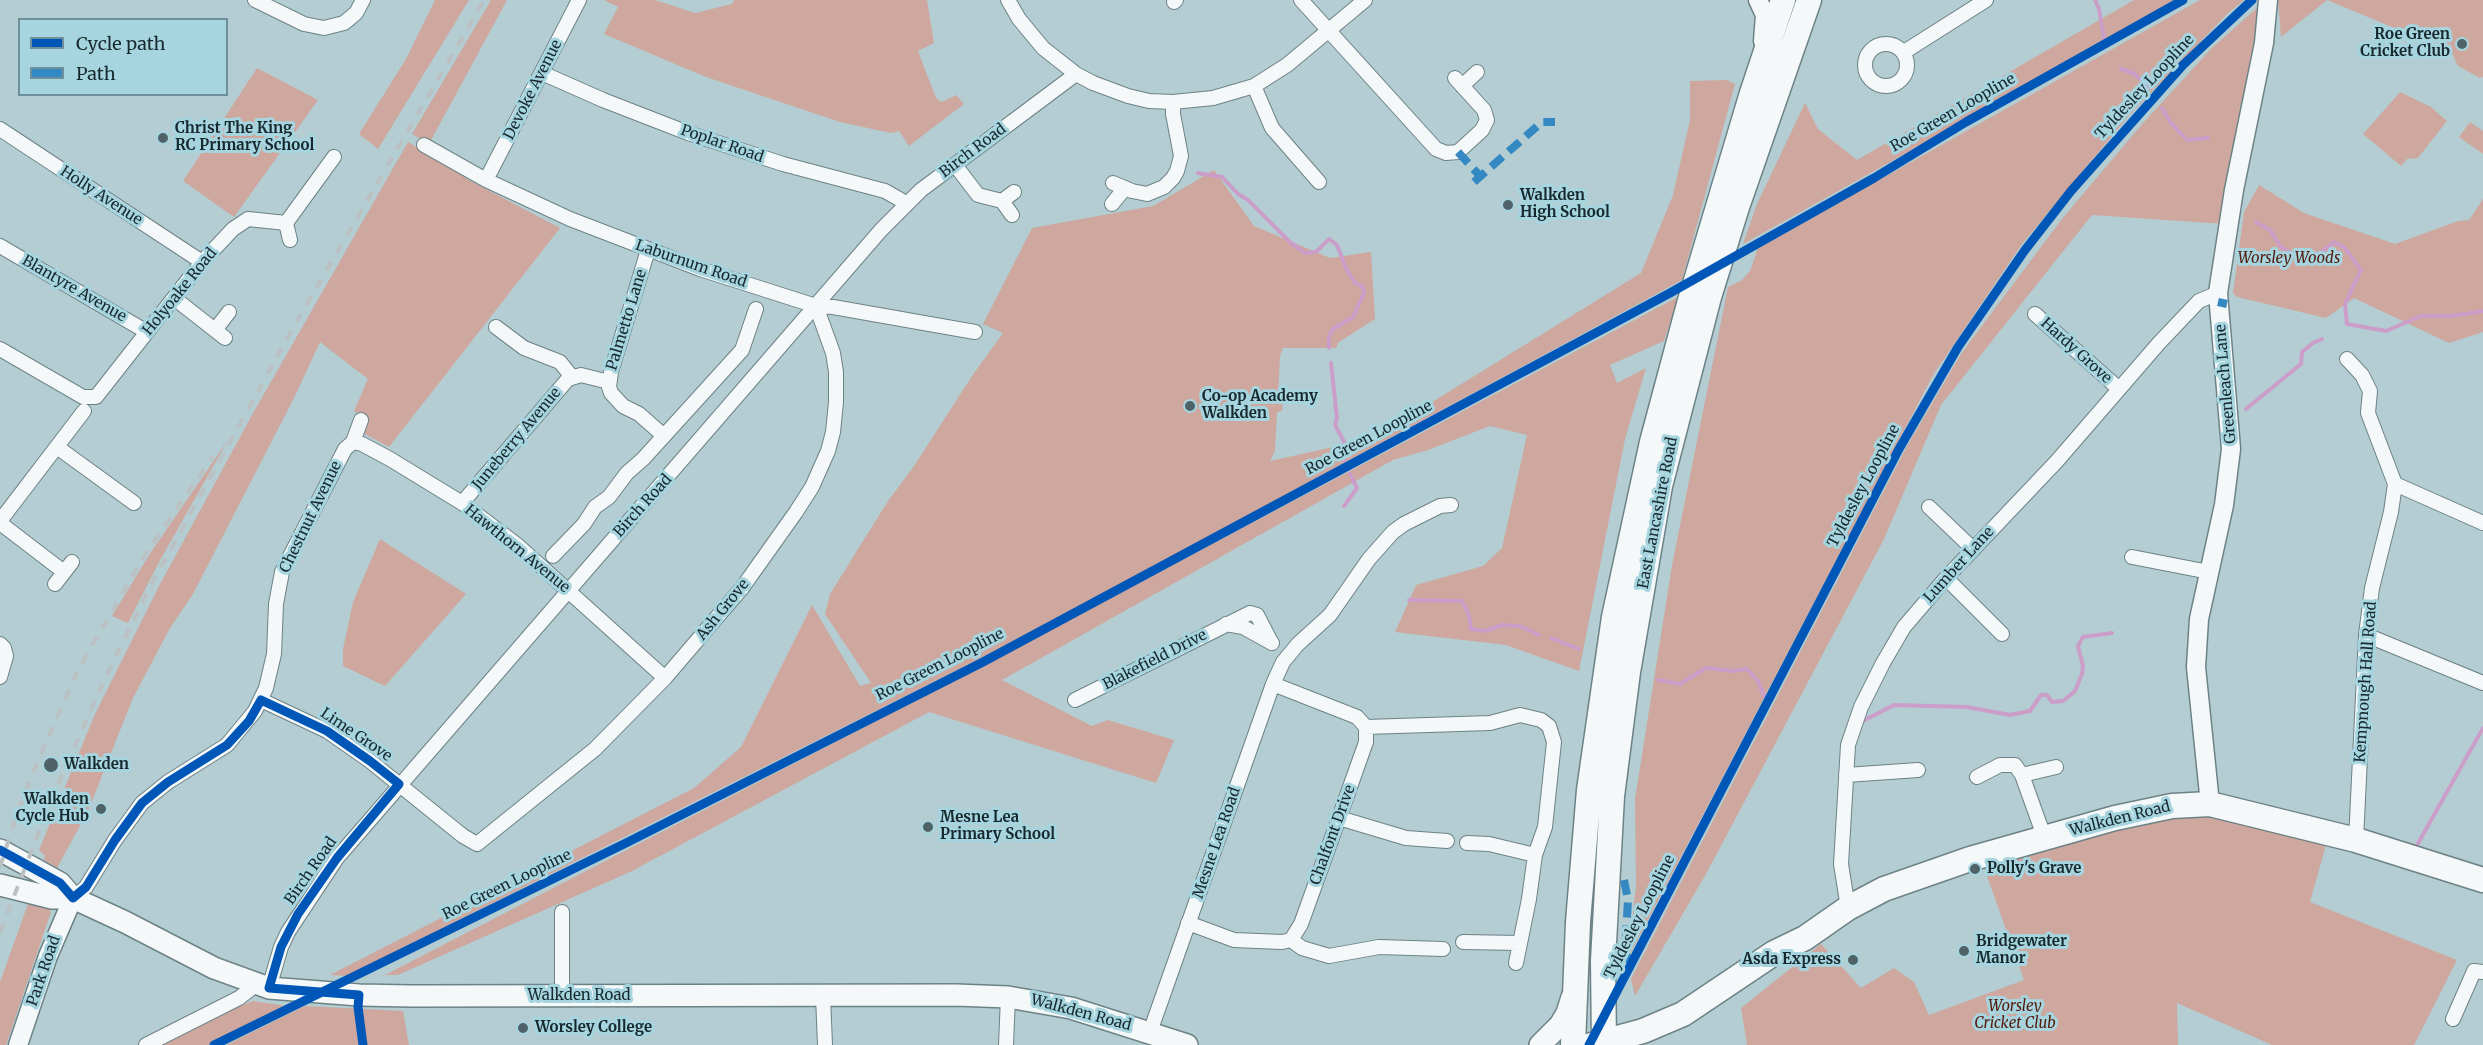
<!DOCTYPE html>
<html>
<head>
<meta charset="utf-8">
<style>
  body { margin:0 }
  #map { position:relative; width:2483px; height:1045px; overflow:hidden; background:#b3cdd3; font-family:Merriweather,serif }
  canvas { display:block }
  .legend { position:absolute; left:18px; top:18px; width:210px; height:78px; box-sizing:border-box; background:#a6d5e0; border:2px solid #6d9099; margin:0; padding:8px 10px; list-style:none; font-size:18px; color:#17292e }
  .legend li { display:flex; align-items:center; gap:12px; height:30px }
  .legend b { width:30px; border:2px solid #6d9099 }
</style>
</head>
<body>
<div id="map">
<canvas width="2483" height="1045"></canvas>
<ul class="legend">
<li><b style="height:8px;background:#0057b8"></b>Cycle path</li>
<li><b style="height:8px;background:#3589c3"></b>Path</li>
</ul>
</div>
<script>
const g = document.querySelector('canvas').getContext('2d');
g.lineJoin = 'round';
function paint(path, color) {
  g.fillStyle = color;
  g.fill(path, 'evenodd');
}
function poly(rows) {
  const path = new Path2D();
  for (const r of rows) {
    if (r.length === 3) {
      path.moveTo(r[0] + r[2], r[1]);
      path.arc(r[0], r[1], r[2], 0, 2 * Math.PI);
      continue;
    }
    path.moveTo(r[0], r[1]);
    for (let i = 2; i < r.length; i += 2) path.lineTo(r[i], r[i + 1]);
  }
  return path;
}
function trace(path, color, width, dash) {
  g.strokeStyle = color;
  g.lineWidth = width;
  g.lineCap = dash ? 'butt' : 'round';
  g.setLineDash(dash || []);
  g.stroke(path);
}
function drawText(font, color, halo, rows, align = 'center') {
  g.font = font + ' Merriweather,serif';
  g.lineWidth = 6;
  g.setLineDash([]);
  g.textBaseline = 'middle';
  g.strokeStyle = halo;
  g.fillStyle = color;
  for (const [text, x, y, turn = 0] of rows) {
    g.save();
    g.translate(x, y);
    g.rotate((+turn || 0) * Math.PI / 180);
    g.textAlign = isNaN(turn) ? turn : align;
    if (halo) g.strokeText(text, 0, 0);
    g.fillText(text, 0, 0);
    g.restore();
  }
}
paint(poly([
  [435,0,469,0,378,149,359,134,406,59],
  [491,0,507,0,429,144,412,134],
  [604,0,655,0,695,13,732,4,734,0,927,0,934,43,918,51,936,98,942,102,956,95,964,104,909,146,899,131,891,133,840,122,706,77,604,34,618,7],
  [2134,0,2181,0,1743,244,1757,204,1805,103,1818,129,1857,160],
  [2200,0,2244,0,2226,15,2128,117,2022,244,1933,375,1627,960,1636,887,1635,799,1672,565,1728,287,1742,280,1750,271,1758,248],
  [2278,0,2483,0,2483,77,2480,78,2458,66,2451,51,2424,34,2392,27,2327,0,2281,37],
  [2259,6,2225,224,2092,215,1941,405,1884,539,1706,874,1635,996,1631,979,1906,448,1961,354,2061,220,2143,123,2211,49],
  [257,68,318,100,234,217,183,181],
  [1727,80,1735,84,1682,280,1021,638,347,976,330,975,694,788,741,747,812,605,860,686,871,683,825,614,830,594,888,501,914,466,974,373,1003,333,983,324,1032,228,1153,206,1214,170,1254,226,1330,258,1371,252,1375,319,1339,342,1336,348,1283,348,1280,356,1278,396,1283,397,1282,411,1277,412,1275,451,1270,461,1374,438,1641,273,1673,195,1690,120,1690,81],
  [2400,92,2431,107,2447,121,2418,158,2407,159,2401,166,2363,134],
  [2470,122,2483,131,2483,154,2459,137],
  [408,142,465,175,465,178,560,228,389,447,365,434,363,429,366,418,354,411,368,379,320,342,294,398,193,594,170,628,133,698,88,811,57,868,44,860,45,856,39,850,95,714,159,586,252,415],
  [2259,185,2304,213,2395,244,2458,221,2469,220,2483,199,2483,332,2449,343,2354,298,2326,318,2237,297,2233,293,2244,212],
  [1678,297,1664,341,1610,365,1617,383,1646,368,1625,439,1579,671,1506,645,1395,632,1416,585,1483,566,1502,548,1527,435,1490,426,1428,450,1393,460,1002,680,1092,726,1108,720,1174,740,1156,783,929,712,632,871,398,975,385,975,973,671],
  [228,440,158,564,128,623,112,616,151,552],
  [380,539,466,594,385,686,343,666,343,649,353,602],
  [2178,815,2208,817,2326,845,2310,902,2457,960,2414,1045,2272,1045,2177,1003,2178,1045,1747,1045,1741,1008,1821,944,1861,988,1894,968,1914,982,1929,1015,2024,980,1984,868,2120,826],
  [29,901,48,907,51,912,6,1045,0,1045,0,982],
  [253,1001,287,1006,208,1045,156,1045,220,1014],
  [305,1006,403,1011,409,1045,226,1045]
]), '#cea89e');
trace(poly([
  [2095,0,2099,9,2105,44],
  [2121,69,2133,73,2149,87],
  [2162,108,2171,123,2187,140,2208,138],
  [1198,173,1222,177,1238,194,1248,200,1291,243,1305,253,1316,252,1329,239,1337,245,1346,268,1355,283,1363,287,1364,293,1353,317,1333,329,1329,336,1329,348],
  [2256,222,2270,230,2281,247,2301,259,2320,253,2334,242,2344,247,2361,270,2345,304,2347,324,2386,331,2421,316,2452,316,2483,311],
  [1331,363,1337,418,1335,425,1347,447,1341,455,1344,460],
  [2246,409,2301,364,2302,352,2313,343,2322,339],
  [1344,506,1357,488,1350,474],
  [1409,600,1462,601,1469,615,1471,629,1485,631,1502,625,1520,626,1539,635],
  [1551,638,1579,649],
  [1658,680,1680,684,1706,668,1732,671,1747,669,1758,681,1764,696],
  [1863,721,1894,705,1967,707,2010,715,2030,711,2041,695,2047,695,2052,702,2063,701,2075,691,2082,674,2083,666,2078,646,2083,637,2112,633],
  [2416,847,2483,728]
]), '#cb9dc9', 4);
const street = poly([
  [255,0,304,24,324,28,344,23,356,13,363,0],
  [1008,0,1019,19,1043,48,1076,74,1093,83,1128,96,1149,101,1173,102,1213,98,1254,86,1287,65,1365,0],
  [1301,0,1436,149,1446,153,1458,152,1482,130,1487,120,1484,110,1455,78],
  [1174,2,1176,0],
  [1886,65,21],
  [1904,52,1986,0],
  [542,73,603,100,688,133,783,164,885,191,906,203],
  [1254,86,1272,128,1319,182],
  [1462,86,1477,72],
  [0,129,202,262],
  [424,145,486,180,570,219,700,269,816,306,833,307,975,332],
  [955,165,978,195,1002,201],
  [486,180,579,0],
  [1113,183,1132,191,1147,194,1164,187,1173,178,1177,171,1181,156,1173,114,1173,102],
  [1112,204,1125,188],
  [1012,215,1002,201,1014,192],
  [290,240,286,223,334,157],
  [0,246,147,332],
  [648,250,611,372,609,387,611,393,623,406,639,414,664,436],
  [174,298,225,338],
  [2035,314,2118,388],
  [496,327,524,348,560,362,572,377],
  [215,330,229,312],
  [0,349,83,397,96,397,202,262,233,229,248,219,286,223],
  [2347,359,2362,375,2370,391,2368,413,2395,484,2391,512,2372,588,2366,635,2356,840],
  [353,442,362,444,390,459,462,503,516,544,665,678],
  [57,447,134,503],
  [2395,484,2483,523],
  [462,503,568,379,581,375,609,382],
  [1929,507,1973,549],
  [0,521,84,411],
  [0,523,64,572],
  [553,556,584,524,595,507,609,497,627,473,643,459,742,350,756,309],
  [2132,557,2209,572],
  [1946,578,2002,634],
  [55,584,72,562],
  [1226,624,1243,627,1272,643],
  [2366,635,2483,683],
  [0,644,4,648,6,656,0,677],
  [1273,684,1357,717,1366,727,1490,723,1520,715,1541,720,1549,726,1554,742,1545,827,1535,855,1529,899,1516,963],
  [261,700,327,731,370,761,463,836,477,844,595,749,665,678,742,588,796,512,812,487,828,451,833,432,836,402,836,372,833,353,816,306],
  [1075,700,1250,613,1257,615,1271,642],
  [1846,775,1918,770],
  [2022,775,2056,767],
  [1977,777,2000,765,2015,765,2022,775,2045,839],
  [1339,818,1406,838,1447,841],
  [1467,843,1489,844,1535,855],
  [73,898,86,887,115,840,142,803,168,782,227,745,255,711,266,688,274,654,276,604,282,572,345,449,353,442,361,420],
  [1848,908,1841,864,1848,745,1861,707,1883,663,1904,627,1946,578,2057,461,2159,343,2199,301,2218,293],
  [562,912,562,996],
  [1188,923,1234,940,1282,942,1291,940,1302,948,1329,956,1379,947,1443,949],
  [1291,940,1301,924,1339,818,1366,742,1366,727],
  [1463,942,1519,943],
  [269,988,281,947,288,932,337,858,881,230,921,190,1076,74],
  [823,996,825,1045],
  [2453,1019,2474,971,2483,972],
  [1150,1032,1273,684,1283,662,1298,644,1330,615,1369,559,1393,532,1404,524,1440,506,1451,505],
  [146,1045,239,998,257,984],
  [1006,1045,1008,997]
]);
const secondary = poly([
  [1758,0,1765,15,1763,41],
  [2210,804,2196,667,2199,619,2224,505,2231,449,2218,293,2234,190,2264,43,2268,0],
  [18,1045,48,956,73,898]
]);
const primary = poly([
  [0,850,60,883,73,898,125,922,214,968,269,988,359,995,411,996,956,995,1008,997,1071,1008,1187,1045],
  [0,885,52,898,73,898],
  [1540,1045,1560,1025,1567,1013,1572,997]
]);
const highway = poly([
  [1573,1045,1578,922,1589,790,1614,617,1652,442,1689,304,1752,93,1783,0],
  [1591,1045,1643,1031,1683,1014,1774,953,1805,938,1848,908,1884,889,1970,859,2115,818,2172,806,2210,804,2356,840,2483,880],
  [1604,1045,1603,961,1612,796,1628,672,1660,486,1709,297,1737,207,1809,0]
]);
trace(street, '#6d8286', 16);
trace(secondary, '#6d8286', 21);
trace(primary, '#6d8286', 24);
trace(highway, '#6d8286', 27);
trace(street, '#f4f8f8', 14);
trace(secondary, '#f4f8f8', 18);
trace(primary, '#f4f8f8', 21);
trace(highway, '#f4f8f8', 24);
trace(poly([
  [0,867,17,814,39,758,78,670,146,553,213,456],
  [0,933,51,800,105,678,152,583,293,328,484,0]
]), '#bbc1c3', 4, [10, 10]);
trace(poly([
  [1458,152,1480,176],
  [1474,182,1542,122,1555,122],
  [2218,302,2227,304],
  [1624,880,1628,900,1625,953,1629,960,1633,962]
]), '#3589c3', 8, [15, 8]);
trace(poly([
  [0,850,60,883,73,898,86,887,115,840,142,803,168,782,227,745,249,721,261,700,327,731,370,761,399,784,337,858,298,914,281,947,269,988,359,995,358,1007,363,1045],
  [214,1045,628,842,983,662,1670,293,1874,178,1966,122,2183,0],
  [1589,1045,1899,449,1958,347,2025,250,2071,191,2183,65,2252,0]
]), '#0057b8', 9);
for (const [x, y, r, color] of [
  [2462,44,6,"#4e6268"],
  [163,138,6,"#4e6268"],
  [1508,205,6,"#4e6268"],
  [1190,406,6,"#4e6268"],
  [51,765,8,"#4e6268"],
  [101,809,6,"#4e6268"],
  [928,827,6,"#4e6268"],
  [1975,869,6,"#4e6268"],
  [1964,951,6,"#4e6268"],
  [1853,960,6,"#4e6268"],
  [523,1028,6,"#4e6268"]
]) {
  const dot = new Path2D();
  dot.arc(x, y, r, 0, 2 * Math.PI);
  g.fillStyle = color;
  g.fill(dot);
  trace(dot, '#a6d5e0', 2);
}
drawText('bold 15px', '#17292e', '#a6d5e0', [
  ["Roe Green",2450,35,"right"],
  ["Cricket Club",2450,52,"right"],
  ["Christ The King",175,129],
  ["RC Primary School",175,146],
  ["Walkden",1520,196],
  ["High School",1520,213],
  ["Co-op Academy",1202,397],
  ["Walkden",1202,414],
  ["Walkden",64,765],
  ["Walkden",89,800,"right"],
  ["Cycle Hub",89,817,"right"],
  ["Mesne Lea",940,818],
  ["Primary School",940,835],
  ["Polly's Grave",1987,869],
  ["Bridgewater",1976,942],
  ["Manor",1976,959],
  ["Asda Express",1841,960,"right"],
  ["Worsley College",535,1028]
], 'left');
drawText('15px', '#17292e', '#a6d5e0', [
  ["Tyldesley Loopline",2145,87,-47],
  ["Devoke Avenue",533,90,-63],
  ["Roe Green Loopline",1953,113,-30],
  ["Poplar Road",722,144,19],
  ["Birch Road",973,151,-37],
  ["Holly Avenue",101,196,33],
  ["Laburnum Road",691,264,19],
  ["Blantyre Avenue",74,289,30],
  ["Holyoake Road",180,292,-51],
  ["Palmetto Lane",627,320,-73],
  ["Hardy Grove",2076,351,42],
  ["Greenleach Lane",2226,384,-95],
  ["Roe Green Loopline",1369,438,-28],
  ["Juneberry Avenue",517,439,-50],
  ["Tyldesley Loopline",1864,486,-62],
  ["Birch Road",643,506,-48],
  ["East Lancashire Road",1658,513,-79],
  ["Chestnut Avenue",311,517,-64],
  ["Hawthorn Avenue",517,549,39],
  ["Lumber Lane",1959,565,-48],
  ["Ash Grove",723,610,-51],
  ["Blakefield Drive",1155,660,-27],
  ["Roe Green Loopline",940,665,-27],
  ["Kempnough Hall Road",2366,682,-86],
  ["Lime Grove",356,735,34],
  ["Walkden Road",2120,819,-14],
  ["Chalfont Drive",1333,835,-70],
  ["Mesne Lea Road",1217,843,-71],
  ["Birch Road",311,871,-55],
  ["Roe Green Loopline",507,885,-26],
  ["Tyldesley Loopline",1640,917,-63],
  ["Park Road",44,971,-71],
  ["Walkden Road",579,996],
  ["Walkden Road",1081,1013,15]
]);
drawText('italic 15px', '#541a0c', '#a6d5e0', [
  ["Worsley Woods",2289,259],
  ["Worsley",2015,1007],
  ["Cricket Club",2015,1024]
]);
</script>
</body>
</html>
